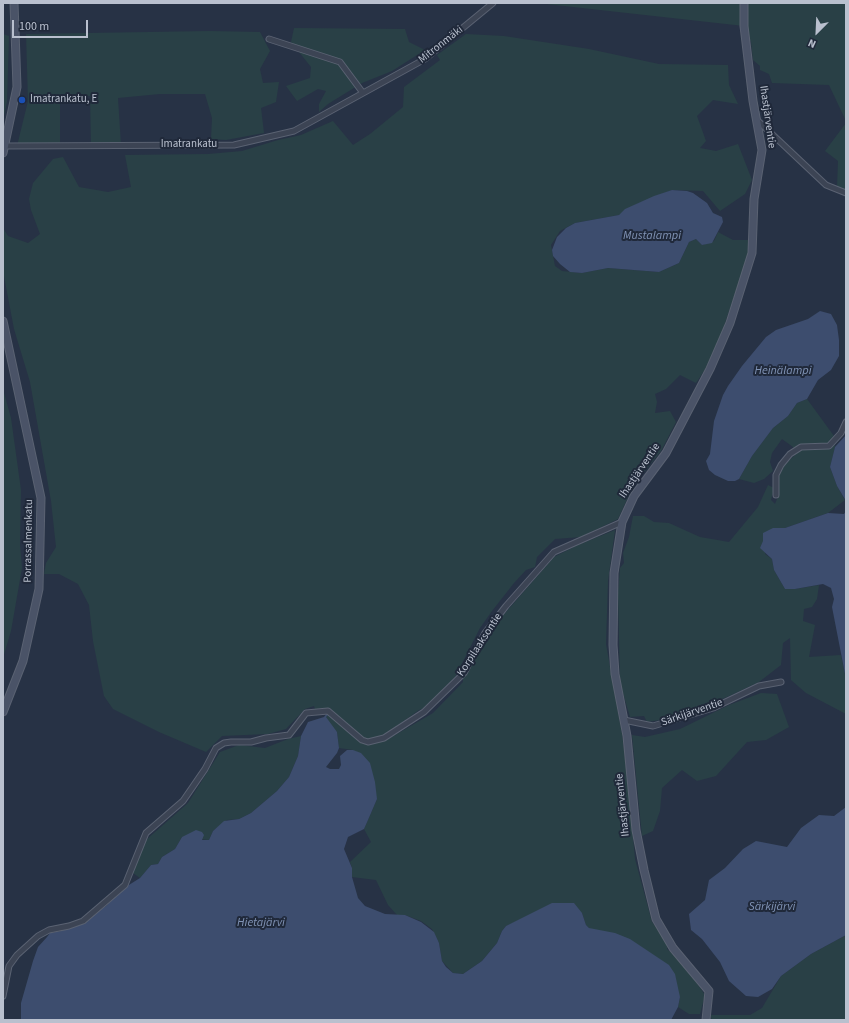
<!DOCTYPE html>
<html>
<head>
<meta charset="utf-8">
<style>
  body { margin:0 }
  #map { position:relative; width:849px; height:1023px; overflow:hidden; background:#273245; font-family:"Source Sans 3",sans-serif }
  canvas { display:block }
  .frame { position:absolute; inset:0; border:4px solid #b9c0ce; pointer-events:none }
  .north { position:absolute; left:797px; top:12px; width:40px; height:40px; -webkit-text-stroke:3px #20293a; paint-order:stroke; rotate:204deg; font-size:11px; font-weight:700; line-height:16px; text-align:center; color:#b9c0ce }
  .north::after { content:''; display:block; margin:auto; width:14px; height:18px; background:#b9c0ce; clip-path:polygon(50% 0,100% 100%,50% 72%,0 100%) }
  .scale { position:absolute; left:12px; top:20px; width:76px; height:18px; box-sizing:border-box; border:2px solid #b9c0ce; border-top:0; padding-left:5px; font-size:12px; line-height:14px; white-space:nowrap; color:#b9c0ce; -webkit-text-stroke:3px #20293a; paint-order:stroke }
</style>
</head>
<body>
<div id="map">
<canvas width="849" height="1023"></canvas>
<div class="frame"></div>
<div class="north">N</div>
<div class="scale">100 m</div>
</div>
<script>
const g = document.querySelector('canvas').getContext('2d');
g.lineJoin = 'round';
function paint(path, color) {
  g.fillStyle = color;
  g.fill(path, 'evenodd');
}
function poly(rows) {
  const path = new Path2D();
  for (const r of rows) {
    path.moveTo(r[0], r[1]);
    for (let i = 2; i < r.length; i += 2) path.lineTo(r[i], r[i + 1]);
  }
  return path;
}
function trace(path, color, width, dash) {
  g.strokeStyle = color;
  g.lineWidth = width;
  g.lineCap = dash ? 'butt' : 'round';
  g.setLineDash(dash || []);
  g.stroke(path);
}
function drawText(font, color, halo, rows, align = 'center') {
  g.font = font + ' "Source Sans 3",sans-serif';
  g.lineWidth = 4;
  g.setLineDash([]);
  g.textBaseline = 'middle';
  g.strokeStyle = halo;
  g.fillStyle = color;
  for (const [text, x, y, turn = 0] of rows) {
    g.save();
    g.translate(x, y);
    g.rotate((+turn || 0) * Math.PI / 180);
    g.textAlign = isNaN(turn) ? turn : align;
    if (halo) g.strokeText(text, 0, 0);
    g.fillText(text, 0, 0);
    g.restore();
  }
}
paint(poly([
  [537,3,744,3,744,26],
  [748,3,846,3,846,121,829,85,772,83,769,74,760,70,760,66,753,60,751,42,747,36],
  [294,28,405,29,409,42,425,50,392,71,362,83,328,104,319,112,319,104,326,91,318,89,297,101,286,86,310,78,311,67,291,42],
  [210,31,260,32,270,51,260,69,263,83,279,82,276,102,261,108,264,133,226,140,211,139,212,118,205,94,160,94,118,98,121,145,91,146,90,96,60,97,60,146,17,146,28,101,26,34],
  [3,34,9,36,7,102,3,120],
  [466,34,504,36,589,49,659,64,728,65,729,85,738,104,713,100,697,116,706,141,700,148,716,151,738,144,752,180,745,194,720,211,703,191,672,190,637,204,619,215,575,223,560,231,551,245,555,266,562,271,582,273,608,268,659,272,679,263,689,242,696,239,702,245,714,241,718,232,733,240,748,240,749,253,721,335,706,368,696,383,680,375,666,389,655,394,657,402,655,413,670,411,676,422,661,451,633,486,618,519,581,537,555,539,537,557,535,567,526,570,514,583,492,611,480,628,455,677,425,708,419,710,383,736,371,740,363,739,343,723,330,708,315,709,314,706,305,709,286,729,268,734,222,736,206,752,159,732,113,709,104,696,93,641,89,605,78,584,59,574,44,574,46,563,56,547,51,501,30,382,14,329,3,271,3,228,8,236,28,243,40,234,31,210,29,199,33,183,53,159,63,157,79,187,108,192,131,187,125,155,208,154,242,151,278,140,301,135,333,121,353,145,370,134,403,107,404,87,440,60,437,55],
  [846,123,846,190,837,187,838,161,825,151],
  [3,389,11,418,21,490,20,544,22,568,11,631,3,658],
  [807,399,834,436,835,447,830,467,837,486,845,500,828,513,785,528,773,528,765,554,772,559,774,570,785,589,795,589,819,585,817,599,812,607,804,609,803,621,815,625,809,657,841,655,846,679,846,714,806,693,791,680,790,638,783,643,781,665,759,682,727,697,667,719,647,722,644,716,630,717,620,683,618,593,620,568,624,563,623,553,629,537,633,516,644,516,654,522,669,523,700,537,729,542,758,507,768,485,774,488,771,500,775,504,779,494,779,474,785,464,795,455,793,447,782,439,772,453,770,462,773,471,764,479,754,483,739,479,752,456,773,428,788,416,797,403],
  [615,530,608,581,606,644,622,734,628,782,635,859,652,922,668,943,667,949,683,963,705,995,700,1014,689,1014,678,1007,680,997,589,928,586,925,582,913,527,917,506,926,502,931,497,943,482,961,463,974,453,973,442,961,439,943,432,929,421,921,405,915,397,915,388,905,376,880,352,877,352,868,350,862,371,842,364,829,377,799,353,750,339,748,337,732,330,725,326,717,327,715,332,715,361,742,370,744,390,738,433,713,463,682,463,678,493,627,554,557,578,545],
  [761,693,777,694,789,727,766,740,747,742,716,776,697,781,682,770,662,788,660,811,653,831,642,836,632,735,645,737,680,729,729,705],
  [301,736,298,756,289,777,277,791,251,813,239,819,227,820,213,831,209,840,182,837,175,849,162,857,158,864,151,865,140,878,133,873,146,840,188,803,220,752,239,745,265,748,288,739],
  [846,935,846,1020,712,1020,710,1015,750,1015,762,1008,781,976,811,954]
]), '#294046');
paint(poly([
  [672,190,687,191,693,193,707,203,713,213,722,217,723,222,712,243,702,245,696,239,689,242,679,263,659,272,608,268,582,273,570,272,560,264,553,256,552,250,557,237,566,228,575,223,619,215,625,209,654,196],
  [820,311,831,314,837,325,839,340,839,356,831,370,818,380,807,399,797,403,788,416,773,428,752,456,739,479,735,481,728,481,715,475,709,470,706,461,710,454,714,421,723,395,728,386,742,366,766,337,776,330,808,319],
  [846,435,846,501,837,486,830,467,835,447],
  [846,511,846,679,832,607,834,599,831,588,823,584,795,589,785,589,774,570,772,559,760,548,763,541,763,533,773,528,785,528,828,513,844,514],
  [327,713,332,715,328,715,326,717,337,732,339,748,337,753,326,767,330,769,339,769,341,765,340,756,347,750,353,750,361,753,370,763,375,782,377,799,368,820,364,829,348,837,344,849,352,868,352,877,358,898,365,906,385,914,405,915,421,922,434,932,439,943,442,961,446,967,453,973,463,974,482,961,497,943,502,931,506,926,552,903,574,903,582,913,586,925,589,928,615,933,630,939,669,965,675,974,680,997,678,1007,671,1020,21,1020,21,1003,33,961,38,947,47,937,50,933,61,931,89,918,106,906,124,888,140,878,151,865,158,864,162,857,175,849,182,837,196,830,202,832,204,835,202,840,209,840,213,831,224,821,239,819,251,813,277,791,289,777,298,756,301,736,308,722,324,717],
  [846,807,846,935,811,954,781,976,772,989,758,997,746,996,729,981,720,962,702,939,691,930,689,914,705,900,709,880,725,868,743,849,756,841,787,847,801,828,819,815,834,816]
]), '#3d4d6e');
const street = poly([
  [269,39,340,62,363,93],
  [757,120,826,185,846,193],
  [3,146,234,145,294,131,425,59,493,3],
  [776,495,776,475,781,465,790,454,801,447,829,446,841,433,846,422],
  [624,720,653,726,713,708,759,686,781,682],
  [3,996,9,966,17,955,38,936,49,930,69,926,83,921,125,885,146,833,183,801,205,769,216,748,224,743,231,742,251,742,266,738,289,735,306,713,328,711,362,740,368,742,384,738,424,712,464,673,485,633,506,606,554,552,622,522]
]);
const secondary = poly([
  [3,153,17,87,14,3],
  [3,321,41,498,39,589,23,661,3,712],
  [706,1020,709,991,673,948,656,919,644,870,636,830,627,736,615,674,613,645,614,573,622,522,634,496,666,453,710,369,730,323,752,253,754,199,762,150,753,101,744,26,744,3]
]);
trace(street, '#5a6272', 7);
trace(secondary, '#5a6272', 9);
trace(street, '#3c4454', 5);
trace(secondary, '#4a5367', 7);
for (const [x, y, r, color] of [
  [22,100,4,"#1a4fb4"]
]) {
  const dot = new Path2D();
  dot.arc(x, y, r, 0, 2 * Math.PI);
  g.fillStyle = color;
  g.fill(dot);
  trace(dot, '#20293a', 1.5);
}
drawText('11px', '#b9c0ce', '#20293a', [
  ["Mitronmäki",441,45,-38],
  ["Ihastjärventie",767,117,82],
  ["Imatrankatu",189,145],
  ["Ihastjärventie",640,471,-56],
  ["Porrassalmenkatu",29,541,-89],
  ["Korpilaaksontie",480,645,-57],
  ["Särkijärventie",692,713,-19],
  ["Ihastjärventie",623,805,-96]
]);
drawText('11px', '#b9c0ce', '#20293a', [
  ["Imatrankatu, E",30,100]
], 'left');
drawText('italic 12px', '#8093b5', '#20293a', [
  ["Mustalampi",652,236],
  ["Heinälampi",783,371],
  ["Särkijärvi",772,907],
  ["Hietajärvi",261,923]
]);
</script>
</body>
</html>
